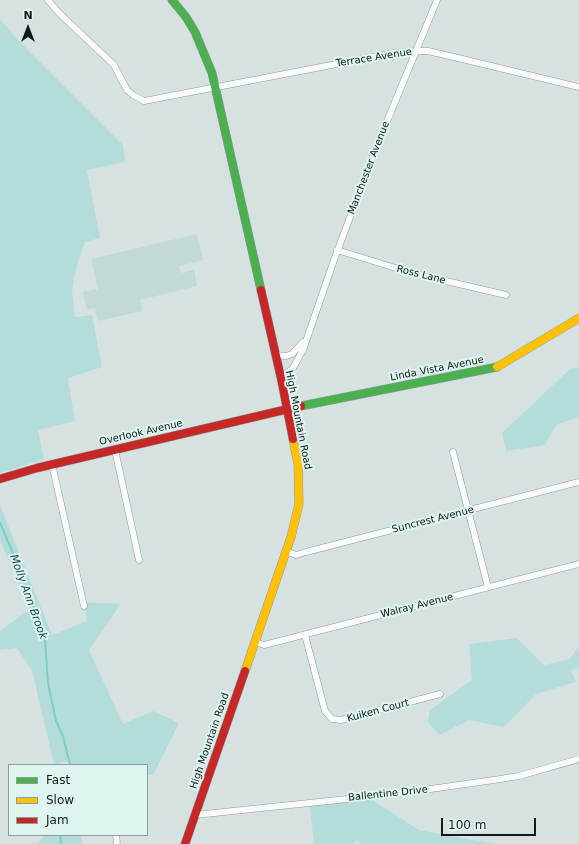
<!DOCTYPE html>
<html>
<head>
<meta charset="utf-8">
<style>
  body { margin:0 }
  #map { position:relative; width:579px; height:844px; overflow:hidden; background:#d6e2e1; font-family:"DejaVu Sans",sans-serif }
  canvas { display:block }
  .legend { position:absolute; left:8px; top:764px; width:140px; height:72px; box-sizing:border-box; background:#def5f2; border:1px solid #8c9d9b; margin:0; padding:5px 7px; list-style:none; font-size:12px; color:#121a19 }
  .legend li { display:flex; align-items:center; gap:8px; height:20px }
  .legend b { width:20px; border:1px solid #8c9d9b }
  .north { position:absolute; left:8px; top:8px; width:40px; height:40px; -webkit-text-stroke:3px #def5f2; paint-order:stroke; rotate:0deg; font-size:11px; font-weight:700; line-height:16px; text-align:center; color:#121a19 }
  .north::after { content:''; display:block; margin:auto; width:14px; height:18px; background:#121a19; clip-path:polygon(50% 0,100% 100%,50% 72%,0 100%) }
  .scale { position:absolute; left:441px; top:818px; width:95px; height:18px; box-sizing:border-box; border:2px solid #121a19; border-top:0; padding-left:5px; font-size:12px; line-height:14px; white-space:nowrap; color:#121a19; -webkit-text-stroke:3px #def5f2; paint-order:stroke }
</style>
</head>
<body>
<div id="map">
<canvas width="579" height="844"></canvas>
<ul class="legend">
<li><b style="height:5px;background:#4caf50"></b>Fast</li>
<li><b style="height:5px;background:#ffc107"></b>Slow</li>
<li><b style="height:5px;background:#c62828"></b>Jam</li>
</ul>
<div class="north">N</div>
<div class="scale">100 m</div>
</div>
<script>
const g = document.querySelector('canvas').getContext('2d');
g.lineJoin = 'round';
function paint(path, color) {
  g.fillStyle = color;
  g.fill(path, 'evenodd');
}
function poly(rows) {
  const path = new Path2D();
  for (const r of rows) {
    path.moveTo(r[0], r[1]);
    for (let i = 2; i < r.length; i += 2) path.lineTo(r[i], r[i + 1]);
  }
  return path;
}
function trace(path, color, width, dash) {
  g.strokeStyle = color;
  g.lineWidth = width;
  g.lineCap = dash ? 'butt' : 'round';
  g.setLineDash(dash || []);
  g.stroke(path);
}
function drawText(font, color, halo, rows, align = 'center') {
  g.font = font + ' "DejaVu Sans",sans-serif';
  g.lineWidth = 4;
  g.setLineDash([]);
  g.textBaseline = 'middle';
  g.strokeStyle = halo;
  g.fillStyle = color;
  for (const [text, x, y, turn = 0] of rows) {
    g.save();
    g.translate(x, y);
    g.rotate((+turn || 0) * Math.PI / 180);
    g.textAlign = isNaN(turn) ? turn : align;
    if (halo) g.strokeText(text, 0, 0);
    g.fillText(text, 0, 0);
    g.restore();
  }
}
paint(poly([
  [197,234,203,260,179,266,181,273,194,270,197,286,140,300,142,311,98,321,95,308,87,310,83,292,98,289,91,259]
]), '#c3d9d7');
paint(poly([
  [0,19,17,39,123,145,125,162,87,170,100,238,85,242,75,272,72,292,75,317,92,315,102,367,68,378,75,421,38,430,44,459,0,473],
  [579,367,579,417,556,425,545,445,506,451,502,433,570,369],
  [0,505,52,635,87,621,84,602,121,604,89,650,123,724,153,711,179,723,153,775,147,775,147,765,69,765,69,761,54,764,32,671,17,648,0,650,0,631,30,609,0,540],
  [517,638,544,665,570,659,579,646,579,668,571,670,576,682,536,694,504,727,469,720,439,735,428,722,430,710,472,680,469,644],
  [366,796,419,830,495,844,365,844,355,841,355,844,314,844,309,801],
  [46,835,80,835,83,844,36,844]
]), '#b4ddd9');
trace(poly([
  [0,523,24,579,45,640,48,683,56,721,63,736,70,765],
  [60,835,61,844]
]), '#7dcec8', 2);
const street = poly([
  [48,0,59,13,114,65,127,90,133,95,144,101,394,53,416,51,428,51,458,58,579,87],
  [337,250,412,273,506,295],
  [275,355,286,356,292,354,303,342],
  [281,378,293,368,303,350,334,260,374,153,437,0],
  [115,450,139,560],
  [453,452,488,587],
  [52,464,84,606],
  [286,551,296,555,306,552,579,482],
  [305,635,325,711,332,719,341,720,440,694],
  [255,642,264,645,579,564],
  [195,815,395,794,494,780,519,776,579,759],
  [116,835,117,844]
]);
const fast = poly([
  [172,0,186,17,195,32,212,73,261,290],
  [301,406,497,367]
]);
const slow = poly([
  [497,367,579,318],
  [245,671,291,537,299,504,298,464,293,439]
]);
const jam = poly([
  [261,290,281,378,293,439],
  [0,479,37,468,301,406],
  [185,844,245,671]
]);
trace(street, '#919a9a', 7);
trace(fast, '#919a9a', 9);
trace(slow, '#919a9a', 9);
trace(jam, '#919a9a', 9);
trace(street, '#f9fbfa', 6);
trace(fast, '#4caf50', 8);
trace(slow, '#ffc107', 8);
trace(jam, '#c62828', 8);
drawText('10px', '#121a19', '#def5f2', [
  ["Terrace Avenue",374,58,-9],
  ["Manchester Avenue",369,168,-69],
  ["Ross Lane",421,275,14],
  ["Linda Vista Avenue",437,369,-11],
  ["High Mountain Road",298,420,79],
  ["Overlook Avenue",141,433,-13],
  ["Suncrest Avenue",433,520,-14],
  ["Walray Avenue",417,606,-14],
  ["Kuiken Court",378,711,-15],
  ["High Mountain Road",210,741,-71],
  ["Ballentine Drive",388,794,-6]
]);
drawText('italic 11px', '#1d4d4a', '#def5f2', [
  ["Molly Ann Brook",28,597,70]
]);
</script>
</body>
</html>
